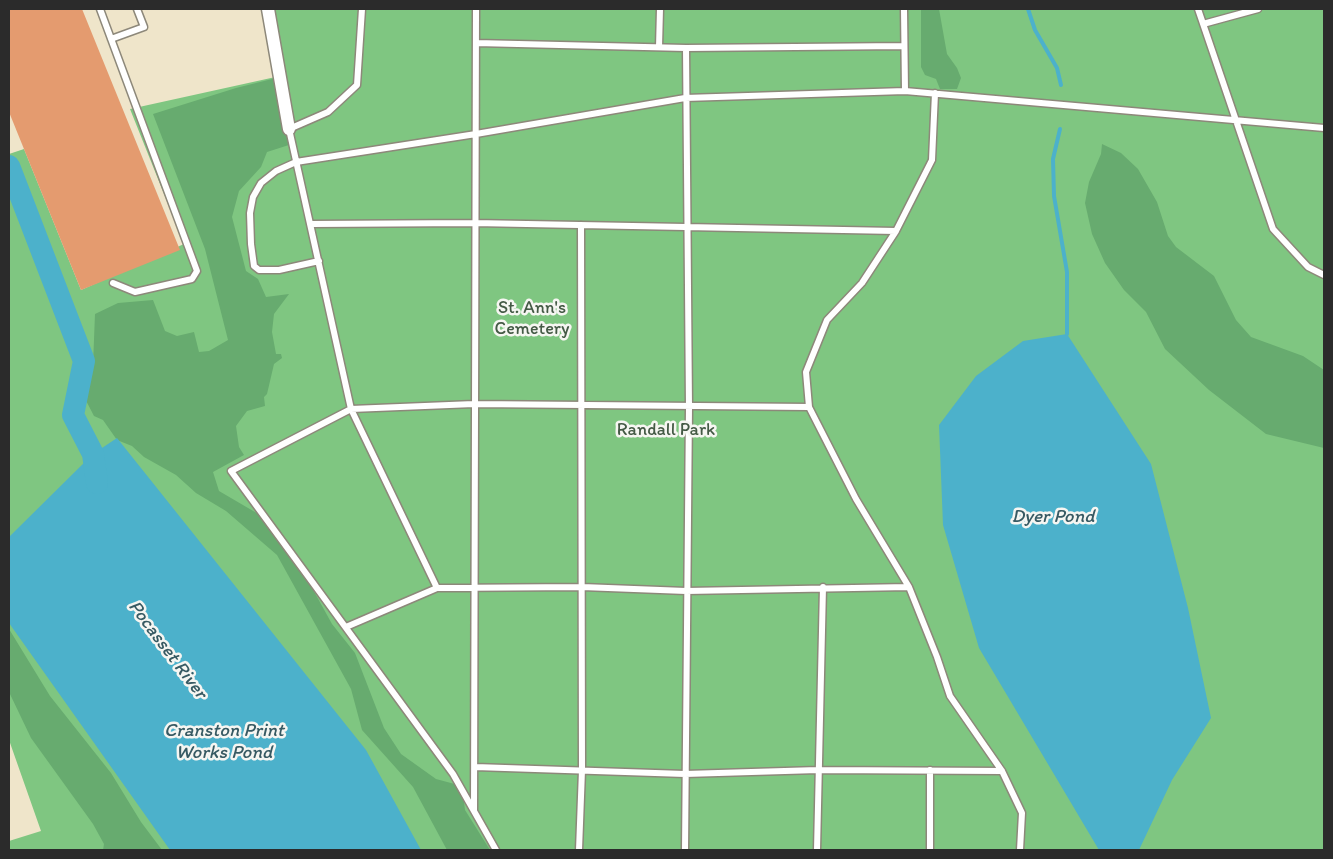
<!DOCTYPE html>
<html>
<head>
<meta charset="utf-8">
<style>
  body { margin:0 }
  #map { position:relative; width:1333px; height:859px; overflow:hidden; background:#efe5ca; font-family:Itim,sans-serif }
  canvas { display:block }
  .frame { position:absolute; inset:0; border:10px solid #2b2b2b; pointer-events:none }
</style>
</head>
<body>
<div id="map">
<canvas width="1333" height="859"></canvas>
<div class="frame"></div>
</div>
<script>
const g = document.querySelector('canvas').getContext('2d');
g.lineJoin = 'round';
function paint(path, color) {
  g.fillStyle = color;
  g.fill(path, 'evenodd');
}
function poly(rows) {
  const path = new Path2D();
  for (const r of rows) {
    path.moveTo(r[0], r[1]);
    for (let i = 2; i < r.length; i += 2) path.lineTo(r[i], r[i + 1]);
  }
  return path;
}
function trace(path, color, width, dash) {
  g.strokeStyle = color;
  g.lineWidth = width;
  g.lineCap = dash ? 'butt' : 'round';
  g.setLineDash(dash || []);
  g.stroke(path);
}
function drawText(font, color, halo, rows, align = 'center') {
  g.font = font + ' Itim,sans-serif';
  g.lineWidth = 5;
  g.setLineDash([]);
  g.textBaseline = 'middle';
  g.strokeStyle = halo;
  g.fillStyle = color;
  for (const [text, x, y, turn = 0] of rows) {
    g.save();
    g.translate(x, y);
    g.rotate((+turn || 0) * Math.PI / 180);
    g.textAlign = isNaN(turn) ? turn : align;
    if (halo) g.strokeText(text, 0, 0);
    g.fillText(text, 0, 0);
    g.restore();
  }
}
paint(poly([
  [268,9,1324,9,1324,850,9,850,9,841,41,831,9,740,9,154,24,149,81,290,184,244,130,109,280,76]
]), '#7fc681');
paint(poly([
  [921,9,939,9,947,54,957,68,961,78,957,89,940,89,936,79,925,75,921,67],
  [280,77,292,144,267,152,261,167,239,191,232,217,246,271,258,279,266,297,289,294,274,314,272,332,276,354,281,354,282,358,274,364,267,394,264,397,265,406,247,411,236,426,239,447,244,455,213,472,219,491,260,515,280,530,332,624,355,653,384,728,401,754,436,779,462,786,465,810,490,850,447,850,413,787,362,730,351,689,277,555,226,511,196,493,176,475,144,457,132,446,117,440,103,420,94,416,80,389,93,365,95,314,118,303,153,300,165,331,177,336,194,332,199,352,209,351,228,340,205,249,153,114,236,88],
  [1102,144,1121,153,1138,169,1157,202,1168,236,1176,247,1214,276,1236,320,1251,337,1303,356,1324,370,1324,448,1266,434,1209,390,1165,349,1146,312,1124,290,1105,263,1092,234,1085,203,1089,182,1101,154],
  [9,629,50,696,111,773,141,822,162,850,103,850,104,844,93,824,31,738,9,692]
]), '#67ab6f');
paint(poly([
  [1067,334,1151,464,1188,608,1211,718,1172,780,1139,850,1099,850,979,648,943,525,939,425,976,376,1023,341],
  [117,438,366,750,421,850,170,850,9,623,9,537,93,454]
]), '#4cb1cb');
trace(poly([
  [1028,9,1035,30,1057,68,1061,85],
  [1060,129,1053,159,1054,196,1067,272,1067,334]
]), '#4cb1cb', 4);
trace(poly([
  [9,166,84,361,73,415,93,454,97,483]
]), '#4cb1cb', 22);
paint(poly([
  [9,9,82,9,180,250,81,290,9,112]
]), '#e49b6f');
const lane = poly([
  [100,9,197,271,192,279,135,292,113,283],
  [362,9,357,85,328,112,289,129,351,409,437,588],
  [904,9,905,91],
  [1198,9,1273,229,1308,267,1324,275],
  [1203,24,1258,9],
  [111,39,144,27,137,9],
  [476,43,686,48,904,46],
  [659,47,660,9],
  [311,224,474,223,896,231],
  [319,261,279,270,259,270,254,266,251,244,250,213,253,197,261,183,276,171,296,162,476,134,685,98,905,91,1324,128],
  [909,587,856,499,809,407,806,372,827,320,862,283,896,231,932,160,935,93],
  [346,627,437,588,582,587,686,591,909,587,937,657,950,696,1002,771,1022,813,1020,850],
  [475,767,685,774,818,770,1002,771],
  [930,770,930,850],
  [474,810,476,9],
  [496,850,453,774,231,471,351,409,474,404,809,407],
  [579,850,582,770,581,225],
  [685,850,689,407,686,48],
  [817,850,823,587]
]);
const street = poly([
  [268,9,289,129]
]);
trace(lane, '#8d887a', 9);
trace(street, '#8d887a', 15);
trace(lane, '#fff', 6);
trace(street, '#fff', 12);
drawText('18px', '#445a45', '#f6f6f2', [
  ["St. Ann's",532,308],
  ["Cemetery",532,329],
  ["Randall Park",666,430]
]);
drawText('italic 19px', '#375a63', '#f6f6f2', [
  ["Dyer Pond",1053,517],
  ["Pocasset River",167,650,53],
  ["Cranston Print",224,731],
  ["Works Pond",224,753]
]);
</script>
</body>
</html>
